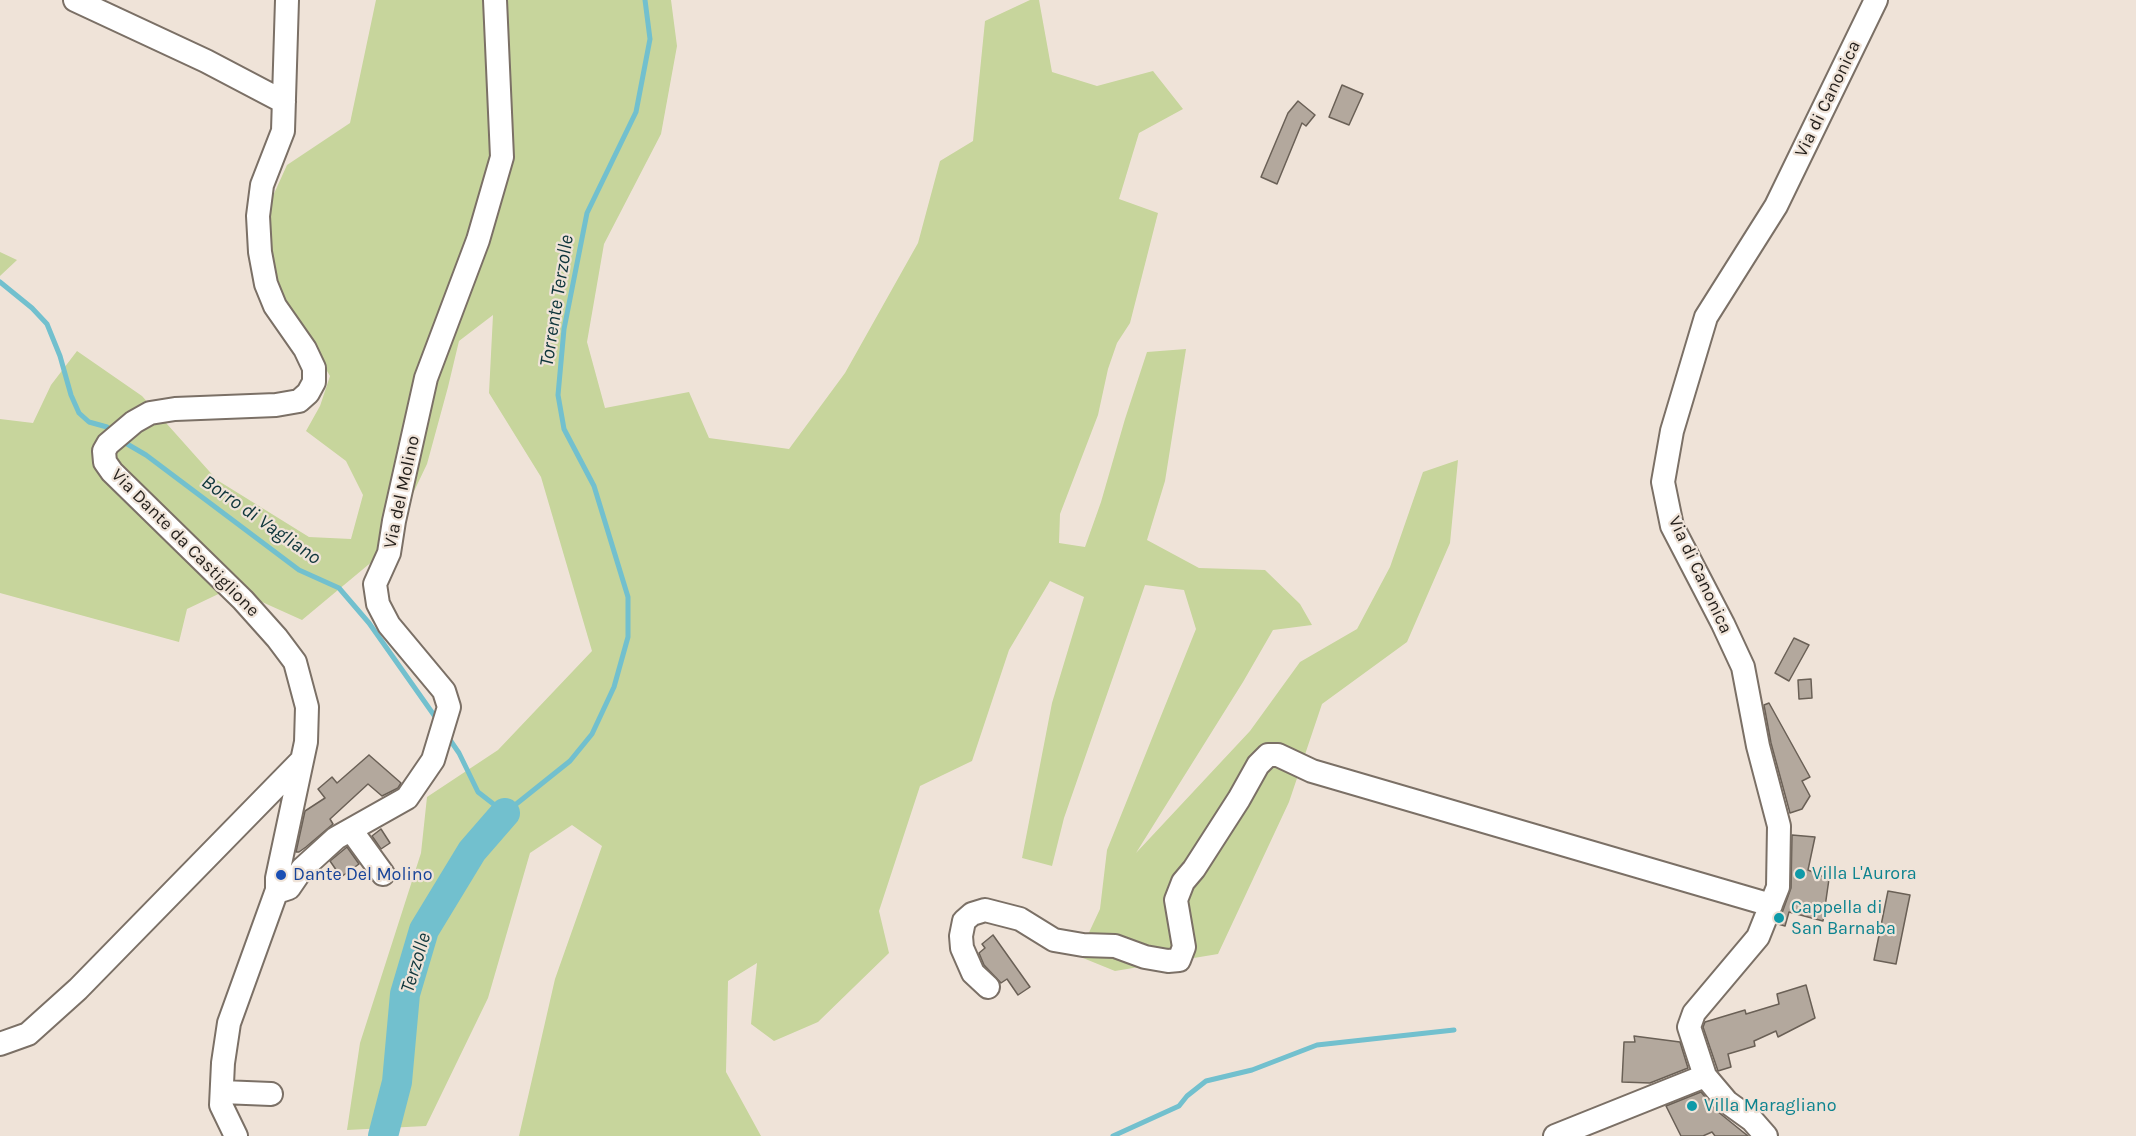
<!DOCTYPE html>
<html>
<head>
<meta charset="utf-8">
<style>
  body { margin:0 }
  canvas { display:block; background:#efe3d8 }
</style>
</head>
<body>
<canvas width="2136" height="1136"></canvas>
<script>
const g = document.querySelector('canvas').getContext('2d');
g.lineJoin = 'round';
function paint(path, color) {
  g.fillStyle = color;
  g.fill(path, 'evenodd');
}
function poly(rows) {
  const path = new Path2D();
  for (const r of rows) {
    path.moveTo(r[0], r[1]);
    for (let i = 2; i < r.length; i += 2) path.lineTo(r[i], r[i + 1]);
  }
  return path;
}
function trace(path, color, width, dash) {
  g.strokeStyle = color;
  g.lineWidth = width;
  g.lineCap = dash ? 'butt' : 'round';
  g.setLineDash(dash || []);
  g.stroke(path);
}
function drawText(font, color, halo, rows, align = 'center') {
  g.font = font + ' Karla,sans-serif';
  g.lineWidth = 4.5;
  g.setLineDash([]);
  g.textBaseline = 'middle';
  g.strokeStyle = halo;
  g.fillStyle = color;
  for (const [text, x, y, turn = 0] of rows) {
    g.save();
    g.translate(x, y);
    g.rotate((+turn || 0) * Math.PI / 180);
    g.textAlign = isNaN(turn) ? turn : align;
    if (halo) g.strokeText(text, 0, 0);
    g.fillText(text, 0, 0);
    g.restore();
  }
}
paint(poly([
  [376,0,671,0,677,46,661,134,604,244,587,342,605,408,689,392,709,438,789,449,845,373,918,243,940,161,973,141,985,21,1030,0,1039,0,1052,72,1097,86,1153,71,1183,109,1139,133,1119,199,1158,213,1130,323,1117,343,1108,369,1098,415,1060,514,1059,543,1085,547,1101,502,1125,419,1147,352,1186,349,1165,481,1147,540,1199,568,1265,570,1300,604,1312,625,1273,630,1243,682,1136,853,1250,731,1300,662,1357,629,1390,567,1423,472,1458,460,1450,543,1407,642,1322,704,1289,802,1218,954,1115,971,1078,956,1100,909,1107,850,1196,629,1184,590,1145,585,1064,818,1052,866,1022,858,1052,703,1084,597,1050,581,1009,650,972,761,920,786,879,911,889,953,818,1022,774,1041,751,1024,757,963,728,981,726,1072,761,1136,519,1136,555,979,602,846,572,825,530,853,488,998,426,1126,347,1130,360,1043,421,853,427,797,498,750,592,651,541,477,489,393,493,315,459,341,448,387,427,464,386,550,302,620,231,588,187,609,179,642,0,593,0,419,33,423,51,385,77,351,142,396,217,480,309,537,351,539,363,495,346,461,306,431,320,406,330,376,274,282,267,209,287,165,350,123],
  [0,252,17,260,0,276]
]), '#c7d59c');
trace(poly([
  [0,282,32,308,47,324,60,356,71,395,79,413,89,422,107,427],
  [122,441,146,455,299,570,339,588,369,623,436,718],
  [448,737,459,753,478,792,505,813,570,761,592,734,614,687,628,637,628,597,594,486,564,429,558,395,564,329,587,213,636,112,650,39,645,0],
  [1113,1136,1179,1106,1187,1096,1206,1081,1252,1070,1317,1045,1454,1030]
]), '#72c0ce', 5);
trace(poly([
  [383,1136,397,1082,405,994,424,930,472,851,505,813]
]), '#72c0ce', 30);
const building = poly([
  [1342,85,1363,94,1349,125,1329,117,1342,85],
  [1298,101,1315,115,1306,126,1302,123,1277,184,1261,177,1288,113,1298,101],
  [1794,638,1809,645,1789,681,1775,673,1794,638],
  [1811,679,1812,698,1799,699,1798,680,1811,679],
  [1769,703,1810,777,1802,781,1810,796,1802,809,1790,813,1771,743,1764,705,1769,703],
  [369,755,401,783,398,788,382,796,368,784,330,819,333,824,306,847,299,852,296,852,305,811,325,798,318,789,332,777,337,783,369,755],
  [381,829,390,843,381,849,372,836,381,829],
  [1792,835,1815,837,1808,870,1829,879,1823,921,1789,912,1785,926,1778,924,1791,888,1792,835],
  [347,847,359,864,341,877,330,861,347,847],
  [1888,891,1910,895,1896,964,1874,960,1888,891],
  [993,935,1030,987,1018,995,1007,979,1001,983,984,965,979,953,985,948,982,944,993,935],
  [1806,985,1815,1018,1778,1037,1776,1031,1754,1041,1755,1046,1728,1054,1731,1067,1718,1071,1703,1027,1705,1022,1745,1010,1746,1014,1779,1004,1777,994,1806,985],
  [1634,1036,1680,1042,1688,1068,1650,1083,1622,1082,1624,1042,1635,1042,1634,1036],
  [1701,1092,1717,1111,1748,1136,1715,1136,1712,1132,1703,1136,1681,1136,1666,1106,1701,1092]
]);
paint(building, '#b3a89d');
trace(building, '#6a6056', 1.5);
const minor = poly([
  [75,0,206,61,284,102],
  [351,830,383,874],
  [277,890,283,890,289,888,302,869,336,838,407,798,433,760,449,707,444,691,389,625,378,604,375,584,389,553,394,521,426,378,478,240,502,157,495,0],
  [988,987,973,973,962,948,961,936,964,921,972,914,985,910,1020,919,1054,940,1083,945,1115,946,1145,957,1168,961,1179,960,1184,947,1176,900,1183,882,1194,869,1239,799,1258,765,1268,755,1278,755,1312,771,1771,905],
  [0,1044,28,1034,78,989,302,760],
  [222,1092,271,1094],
  [236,1136,221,1105,223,1063,229,1023,277,890,277,878,306,742,307,707,295,662,277,638,243,600,112,472,105,462,104,451,108,444,134,422,150,413,175,409,276,405,299,401,308,393,314,382,314,368,305,349,275,306,266,284,260,252,258,216,262,185,283,131,287,0],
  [1555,1136,1705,1076],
  [1766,1136,1752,1120,1727,1102,1705,1076,1689,1027,1694,1013,1758,937,1778,887,1779,826,1758,746,1743,667,1723,624,1672,526,1663,482,1672,431,1706,317,1776,206,1876,0]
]);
trace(minor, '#7b7066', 26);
trace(minor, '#fff', 22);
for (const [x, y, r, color] of [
  [1800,874,6,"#0f9aa8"],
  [281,875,6,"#1a4fb4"],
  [1779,918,6,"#0f9aa8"],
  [1692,1106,6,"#0f9aa8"]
]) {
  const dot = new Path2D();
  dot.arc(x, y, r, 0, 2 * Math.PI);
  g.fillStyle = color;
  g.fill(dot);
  trace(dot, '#efe3d8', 2);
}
drawText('18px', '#221e1a', '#efe3d8', [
  ["Via di Canonica",1828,99,-64],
  ["Via del Molino",402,492,-78],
  ["Via Dante da Castiglione",185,543,45],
  ["Via di Canonica",1700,575,65]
]);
drawText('18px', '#0d838f', '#efe3d8', [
  ["Villa L'Aurora",1812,874],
  ["Cappella di",1791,908],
  ["San Barnaba",1791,929],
  ["Villa Maragliano",1704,1106]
], 'left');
drawText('18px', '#164399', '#efe3d8', [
  ["Dante Del Molino",293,875]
], 'left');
drawText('italic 20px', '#0e353b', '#efe3d8', [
  ["Torrente Terzolle",557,301,-81],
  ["Borro di Vagliano",261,520,35],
  ["Terzolle",416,963,-73]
]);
</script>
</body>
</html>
